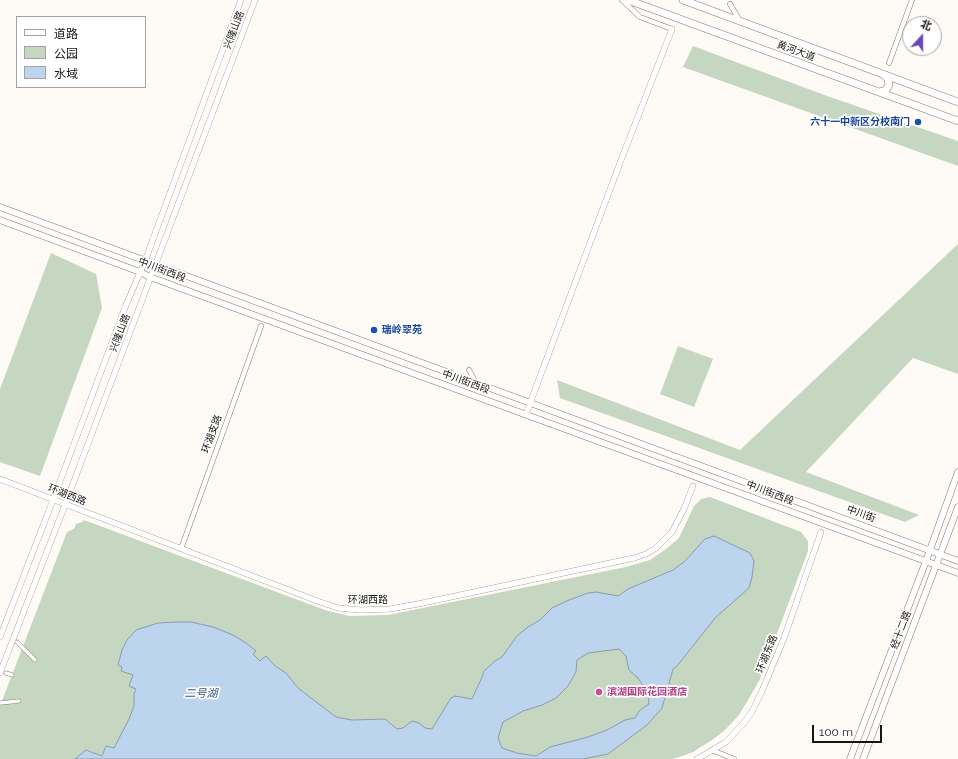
<!DOCTYPE html>
<html>
<head>
<meta charset="utf-8">
<style>
  body { margin:0 }
  #map { position:relative; width:958px; height:759px; overflow:hidden; background:#fefaf5; font-family:Raleway,"Noto Sans SC",sans-serif }
  canvas { display:block }
  .legend { position:absolute; left:16px; top:16px; width:130px; height:72px; box-sizing:border-box; background:#fff; border:1px solid #a3a2a1; margin:0; padding:5px 7px; list-style:none; font-size:12px; color:#181613 }
  .legend li { display:flex; align-items:center; gap:8px; height:20px }
  .legend b { width:20px; border:1px solid #a3a2a1 }
  .north { position:absolute; left:902px; top:16px; width:40px; height:40px; box-sizing:border-box; background:#fff; border:1px solid #a3a2a1; border-radius:50%; rotate:21deg; font-size:11px; font-weight:700; line-height:16px; text-align:center; color:#181613 }
  .north::after { content:''; display:block; margin:auto; width:14px; height:18px; background:#6647bf; clip-path:polygon(50% 0,100% 100%,50% 72%,0 100%) }
  .scale { position:absolute; left:812px; top:725px; width:70px; height:18px; box-sizing:border-box; border:2px solid #181613; border-top:0; padding-left:5px; font-size:12px; line-height:14px; white-space:nowrap; color:#181613; -webkit-text-stroke:3px #fff; paint-order:stroke }
</style>
</head>
<body>
<div id="map">
<canvas width="958" height="759"></canvas>
<ul class="legend">
<li><b style="height:5px;background:#fff"></b>道路</li>
<li><b style="height:11px;background:#c6d7c1"></b>公园</li>
<li><b style="height:11px;background:#bcd4ee"></b>水域</li>
</ul>
<div class="north">北</div>
<div class="scale">100 m</div>
</div>
<script>
const g = document.querySelector('canvas').getContext('2d');
g.lineJoin = 'round';
function paint(path, color) {
  g.fillStyle = color;
  g.fill(path, 'evenodd');
}
function poly(rows) {
  const path = new Path2D();
  for (const r of rows) {
    path.moveTo(r[0], r[1]);
    for (let i = 2; i < r.length; i += 2) path.lineTo(r[i], r[i + 1]);
  }
  return path;
}
function trace(path, color, width, dash) {
  g.strokeStyle = color;
  g.lineWidth = width;
  g.lineCap = dash ? 'butt' : 'round';
  g.setLineDash(dash || []);
  g.stroke(path);
}
function drawText(font, color, halo, rows, align = 'center') {
  g.font = font + ' Raleway,"Noto Sans SC",sans-serif';
  g.lineWidth = 3.5;
  g.setLineDash([]);
  g.textBaseline = 'middle';
  g.strokeStyle = halo;
  g.fillStyle = color;
  for (const [text, x, y, turn = 0] of rows) {
    g.save();
    g.translate(x, y);
    g.rotate((+turn || 0) * Math.PI / 180);
    g.textAlign = isNaN(turn) ? turn : align;
    if (halo) g.strokeText(text, 0, 0);
    g.fillText(text, 0, 0);
    g.restore();
  }
}
paint(poly([
  [693,46,827,96,958,141,958,166,683,67],
  [958,244,958,374,913,358,806,472,919,515,905,522,560,398,557,380,740,450],
  [51,253,96,274,102,308,40,476,0,462,0,389],
  [678,346,713,359,694,407,660,394],
  [710,497,801,532,808,541,808,551,760,679,748,700,739,715,724,731,712,740,693,752,682,756,672,759,0,759,0,706,67,532,74,529,76,524,82,522,84,520,325,610,349,616,388,615,626,567,650,560,666,549,679,538,694,506,701,499]
]), '#c6d7c1');
const water = poly([
  [714,536,750,553,754,561,752,577,749,588,715,618,677,666,673,669,662,708,647,725,608,754,583,759,75,759,86,750,102,756,106,746,114,748,129,719,134,706,134,694,136,689,129,686,133,675,121,671,122,667,118,665,122,650,127,640,136,630,158,623,175,622,191,622,213,627,233,635,246,643,256,651,253,654,260,661,266,656,275,666,286,673,298,688,336,717,352,720,385,719,397,729,403,728,412,721,419,723,425,728,432,729,451,698,455,696,472,699,483,675,483,672,495,661,502,657,517,636,528,627,540,620,552,608,569,600,588,593,596,592,618,596,628,589,673,570,685,561,705,539,714,536],
  [619,649,626,656,629,670,638,678,648,693,649,704,640,710,635,718,625,720,607,730,588,737,550,747,536,756,517,753,502,748,498,738,503,722,523,711,542,705,556,698,568,686,576,672,577,660,588,653,619,649]
]);
paint(water, '#bcd4ee');
trace(water, '#8b9bac', 1);
const pedestrian = poly([
  [17,642,35,660],
  [6,673,12,675],
  [0,703,19,701]
]);
const minor = poly([
  [622,0,640,17,672,29],
  [730,4,740,21],
  [889,63,912,0],
  [469,370,476,383],
  [181,549,261,326],
  [712,750,734,759]
]);
const tertiary = poly([
  [526,414,623,155,672,29],
  [0,479,320,602,338,608,360,610,390,609,418,604,634,558,646,554,656,548,672,532,684,509,693,486],
  [0,637,53,500,126,305,145,261,241,0],
  [0,673,65,505,255,0],
  [697,759,726,742,743,724,752,712,762,691,784,638,821,532]
]);
const secondary = poly([
  [0,207,958,561],
  [0,220,140,272,150,277,958,573],
  [850,759,926,561,958,472],
  [863,759,958,507]
]);
const primary = poly([
  [628,0,958,121],
  [683,0,958,102],
  [879,92,886,90,889,85,888,79,884,75]
]);
trace(pedestrian, '#807973', 4.5);
trace(minor, '#807973', 5.5);
trace(tertiary, '#807973', 6);
trace(secondary, '#807973', 7);
trace(primary, '#807973', 8);
trace(pedestrian, '#fff', 3.5);
trace(minor, '#fff', 4.5);
trace(tertiary, '#fff', 5.5);
trace(secondary, '#fff', 6);
trace(primary, '#fff', 7);
for (const [x, y, r, color] of [
  [918,122,4,"#1a4fb4"],
  [374,330,4,"#1a4fb4"],
  [599,692,4,"#d1479c"]
]) {
  const dot = new Path2D();
  dot.arc(x, y, r, 0, 2 * Math.PI);
  g.fillStyle = color;
  g.fill(dot);
  trace(dot, '#fff', 1.5);
}
drawText('10px', '#181613', '#fff', [
  ["兴隆山路",234,30,-69],
  ["黄河大道",796,51,20],
  ["中川街西段",162,270,21],
  ["兴隆山路",120,333,-69],
  ["中川街西段",466,382,20],
  ["环湖支路",212,434,-70],
  ["中川街西段",770,493,21],
  ["环湖西路",67,495,22],
  ["中川街",861,514,20],
  ["环湖西路",368,600],
  ["经十二路",901,630,-69],
  ["环湖东路",767,654,-68]
]);
drawText('bold 10px', '#164399', '#fff', [
  ["六十一中新区分校南门",910,122],
  ["瑞岭翠苑",382,330,"left"]
], 'right');
drawText('bold 10px', '#b23c85', '#fff', [
  ["滨湖国际花园酒店",607,692]
], 'left');
drawText('italic 11px', '#35597f', '#fff', [
  ["二号湖",201,694]
]);
</script>
</body>
</html>
